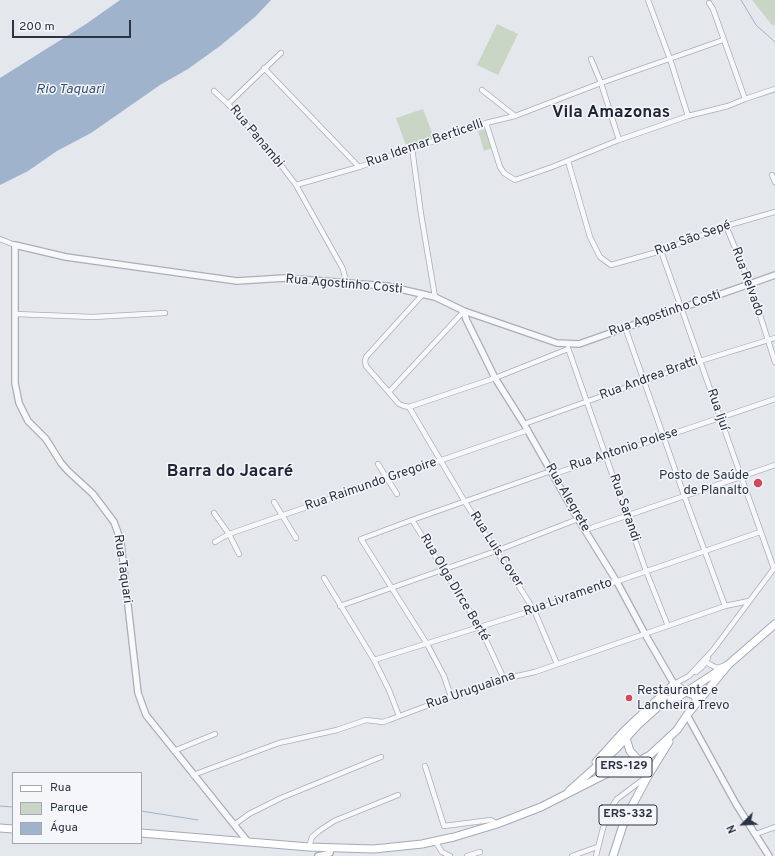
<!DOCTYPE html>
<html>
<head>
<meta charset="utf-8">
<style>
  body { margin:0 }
  #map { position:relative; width:775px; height:856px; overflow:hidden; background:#e4e7ec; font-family:Overpass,sans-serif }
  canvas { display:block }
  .legend { position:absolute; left:12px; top:772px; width:130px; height:72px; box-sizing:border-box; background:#f4f6f9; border:1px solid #a4a8b1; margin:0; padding:5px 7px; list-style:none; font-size:12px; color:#2b3445 }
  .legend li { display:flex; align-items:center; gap:8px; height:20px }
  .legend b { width:20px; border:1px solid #a4a8b1 }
  .north { position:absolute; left:723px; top:804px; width:40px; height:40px; -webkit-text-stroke:3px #f4f6f9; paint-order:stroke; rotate:246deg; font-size:11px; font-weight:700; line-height:16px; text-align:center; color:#2b3445 }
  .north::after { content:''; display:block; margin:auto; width:14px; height:18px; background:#2b3445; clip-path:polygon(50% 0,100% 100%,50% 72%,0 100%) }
  .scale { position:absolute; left:12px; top:20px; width:119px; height:18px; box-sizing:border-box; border:2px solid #2b3445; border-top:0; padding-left:5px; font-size:12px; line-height:14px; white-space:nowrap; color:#2b3445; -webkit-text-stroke:3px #f4f6f9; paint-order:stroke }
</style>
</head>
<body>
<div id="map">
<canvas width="775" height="856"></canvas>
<ul class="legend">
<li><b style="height:5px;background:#fff"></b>Rua</li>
<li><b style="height:11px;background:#c9d6c5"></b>Parque</li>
<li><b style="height:11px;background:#9fb4cc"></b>Água</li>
</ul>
<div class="north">N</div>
<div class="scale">200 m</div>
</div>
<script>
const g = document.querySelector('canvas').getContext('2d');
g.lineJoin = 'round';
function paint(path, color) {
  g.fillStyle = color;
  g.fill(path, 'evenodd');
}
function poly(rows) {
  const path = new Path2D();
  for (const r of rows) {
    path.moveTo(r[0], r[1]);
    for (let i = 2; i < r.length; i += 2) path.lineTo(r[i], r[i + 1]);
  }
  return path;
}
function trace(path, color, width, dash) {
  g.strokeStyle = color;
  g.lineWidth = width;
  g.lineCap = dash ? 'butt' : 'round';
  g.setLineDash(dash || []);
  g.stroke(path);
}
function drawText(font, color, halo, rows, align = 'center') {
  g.font = font + ' Overpass,sans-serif';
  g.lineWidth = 3;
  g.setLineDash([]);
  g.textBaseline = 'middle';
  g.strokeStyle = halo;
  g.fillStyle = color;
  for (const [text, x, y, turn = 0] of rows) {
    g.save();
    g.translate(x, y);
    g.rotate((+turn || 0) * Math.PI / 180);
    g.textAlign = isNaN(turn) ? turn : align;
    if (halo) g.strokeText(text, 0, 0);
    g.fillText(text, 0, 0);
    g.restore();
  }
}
paint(poly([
  [752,0,775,0,775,25,772,25],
  [497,24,518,34,498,75,477,65],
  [423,109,434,138,407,148,396,118],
  [486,129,492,148,484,151,478,131]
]), '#c9d6c5');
paint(poly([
  [120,0,271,0,255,17,220,46,188,69,160,85,91,133,57,151,28,171,0,185,0,78,86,24]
]), '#9fb4cc');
trace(poly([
  [741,0,756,25,775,42],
  [0,806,13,807],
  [141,811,198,820]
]), '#9fb4cc', 1);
const minor = poly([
  [648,0,670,59,688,116],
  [709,3,713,9,745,99],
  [591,59,601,83,619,140],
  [264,68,359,167],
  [482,90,515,116],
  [214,91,228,104,271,152,296,185,343,269,346,282],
  [228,104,281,53],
  [486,123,500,167,504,173,515,180,552,167,619,140,688,116,728,106,745,99,775,89],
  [412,148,421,214,435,297],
  [568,161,590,237,600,257,611,265,661,251,726,226,775,212],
  [772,175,775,182],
  [296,185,359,167,486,123,515,116,601,83,723,40],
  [726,226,750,284,775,362],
  [0,239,15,245],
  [661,251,774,569],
  [423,294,366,357,365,361,366,366,399,404,404,406,409,407,495,378,568,349],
  [15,314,93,317,165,313],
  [625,327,684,495,725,606],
  [568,348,646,571,668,626],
  [389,392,464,311],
  [409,407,465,502,534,610,557,664],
  [524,424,700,361,775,338],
  [378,464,397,494],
  [274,502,296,538],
  [214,513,229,534,239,554],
  [412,520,480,627,504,679],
  [585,530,775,465],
  [215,542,229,534,528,430],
  [324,578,374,660,389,690,399,716],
  [340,606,496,551,578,519],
  [708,658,706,662,711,665,717,668,723,666],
  [374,660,534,610,760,532],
  [696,672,702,667,706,662],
  [674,684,689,676,713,650,775,567],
  [451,697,444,676,427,644,361,539,412,520,551,471,557,473,775,399],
  [174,751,215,734],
  [425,766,444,826,491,820,497,824],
  [193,775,279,743,337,730,366,720,383,722,389,720,469,690,504,679,535,672,725,606,749,601],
  [234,825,249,814,281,798,381,757],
  [756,834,775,827],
  [435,841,442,852,450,856],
  [309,847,312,837,319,831,334,821,398,795],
  [467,856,480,852],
  [572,856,597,847],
  [596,856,603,828,613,805,617,799,645,778]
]);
const tertiary = poly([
  [464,311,466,319,495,378,524,424,578,519,617,582,645,634,674,684],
  [687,715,736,804,769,856],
  [248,842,146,715,138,693,121,544,118,533,114,522,93,494,68,471,61,463,46,439,28,421,19,403,15,383,15,245,66,257,237,281,285,278,387,286,435,297,464,311,557,343,579,344,775,275],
  [318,856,327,854,330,853,331,848]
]);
const primary = poly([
  [625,735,630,751,644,766,648,776],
  [596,762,624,731,674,684,686,692,694,695,696,698,696,701,693,706],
  [569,791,616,749,638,725,660,705,666,700,678,697,686,692,729,664,775,624],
  [0,828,13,829],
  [141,833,309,847,374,849,422,844,454,837,497,824,541,807,614,770,639,761,650,755,677,730,687,715,729,664],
  [613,856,625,819,648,776,669,742]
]);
trace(minor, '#a9aeb7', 6);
trace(tertiary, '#a9aeb7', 8);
trace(primary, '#a3abb8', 9);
trace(minor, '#f7f8fa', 4.5);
trace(tertiary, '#f7f8fa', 5.5);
trace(primary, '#fff', 7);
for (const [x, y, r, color] of [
  [758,483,5,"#d1495b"],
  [629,698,4,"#d1495b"]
]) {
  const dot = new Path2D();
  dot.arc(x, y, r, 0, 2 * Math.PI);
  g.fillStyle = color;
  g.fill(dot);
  trace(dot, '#f4f6f9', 1.5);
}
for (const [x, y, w] of [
  [624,767,56],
  [628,815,58]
]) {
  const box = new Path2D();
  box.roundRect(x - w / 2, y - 10, w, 20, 3);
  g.fillStyle = '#f4f6f9';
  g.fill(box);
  trace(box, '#2b3445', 1);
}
drawText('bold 12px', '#2b3445', null, [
  ["ERS-129",624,767],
  ["ERS-332",628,815]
]);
drawText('13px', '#2b3445', '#f4f6f9', [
  ["Rua Panambi",256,137,50],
  ["Rua Idemar Berticelli",425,144,-19],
  ["Rua São Sepé",693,239,-20],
  ["Rua Relvado",747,282,70],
  ["Rua Agostinho Costi",344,285,5],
  ["Rua Agostinho Costi",665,314,-19],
  ["Rua Andrea Bratti",649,379,-20],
  ["Rua Ijuí",717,410,71],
  ["Rua Antonio Polese",624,450,-18],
  ["Rua Raimundo Gregoire",371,485,-19],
  ["Rua Alegrete",567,498,60],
  ["Rua Sarandi",624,508,71],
  ["Rua Luis Cover",496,550,57],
  ["Rua Taquari",122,569,82],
  ["Rua Olga DIrce Berté",454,588,59],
  ["Rua Livramento",568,598,-19],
  ["Rua Uruguaiana",471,691,-19]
]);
drawText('13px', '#2b3445', '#f4f6f9', [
  ["Posto de Saúde",749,476],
  ["de Planalto",749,491],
  ["Restaurante e",637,691,"left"],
  ["Lancheira Trevo",637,706,"left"]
], 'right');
drawText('italic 14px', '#34527a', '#f4f6f9', [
  ["Rio Taquari",70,90]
]);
drawText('bold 17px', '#1d2536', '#f4f6f9', [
  ["Vila Amazonas",611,114],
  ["Barra do Jacaré",230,473]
]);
</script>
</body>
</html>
